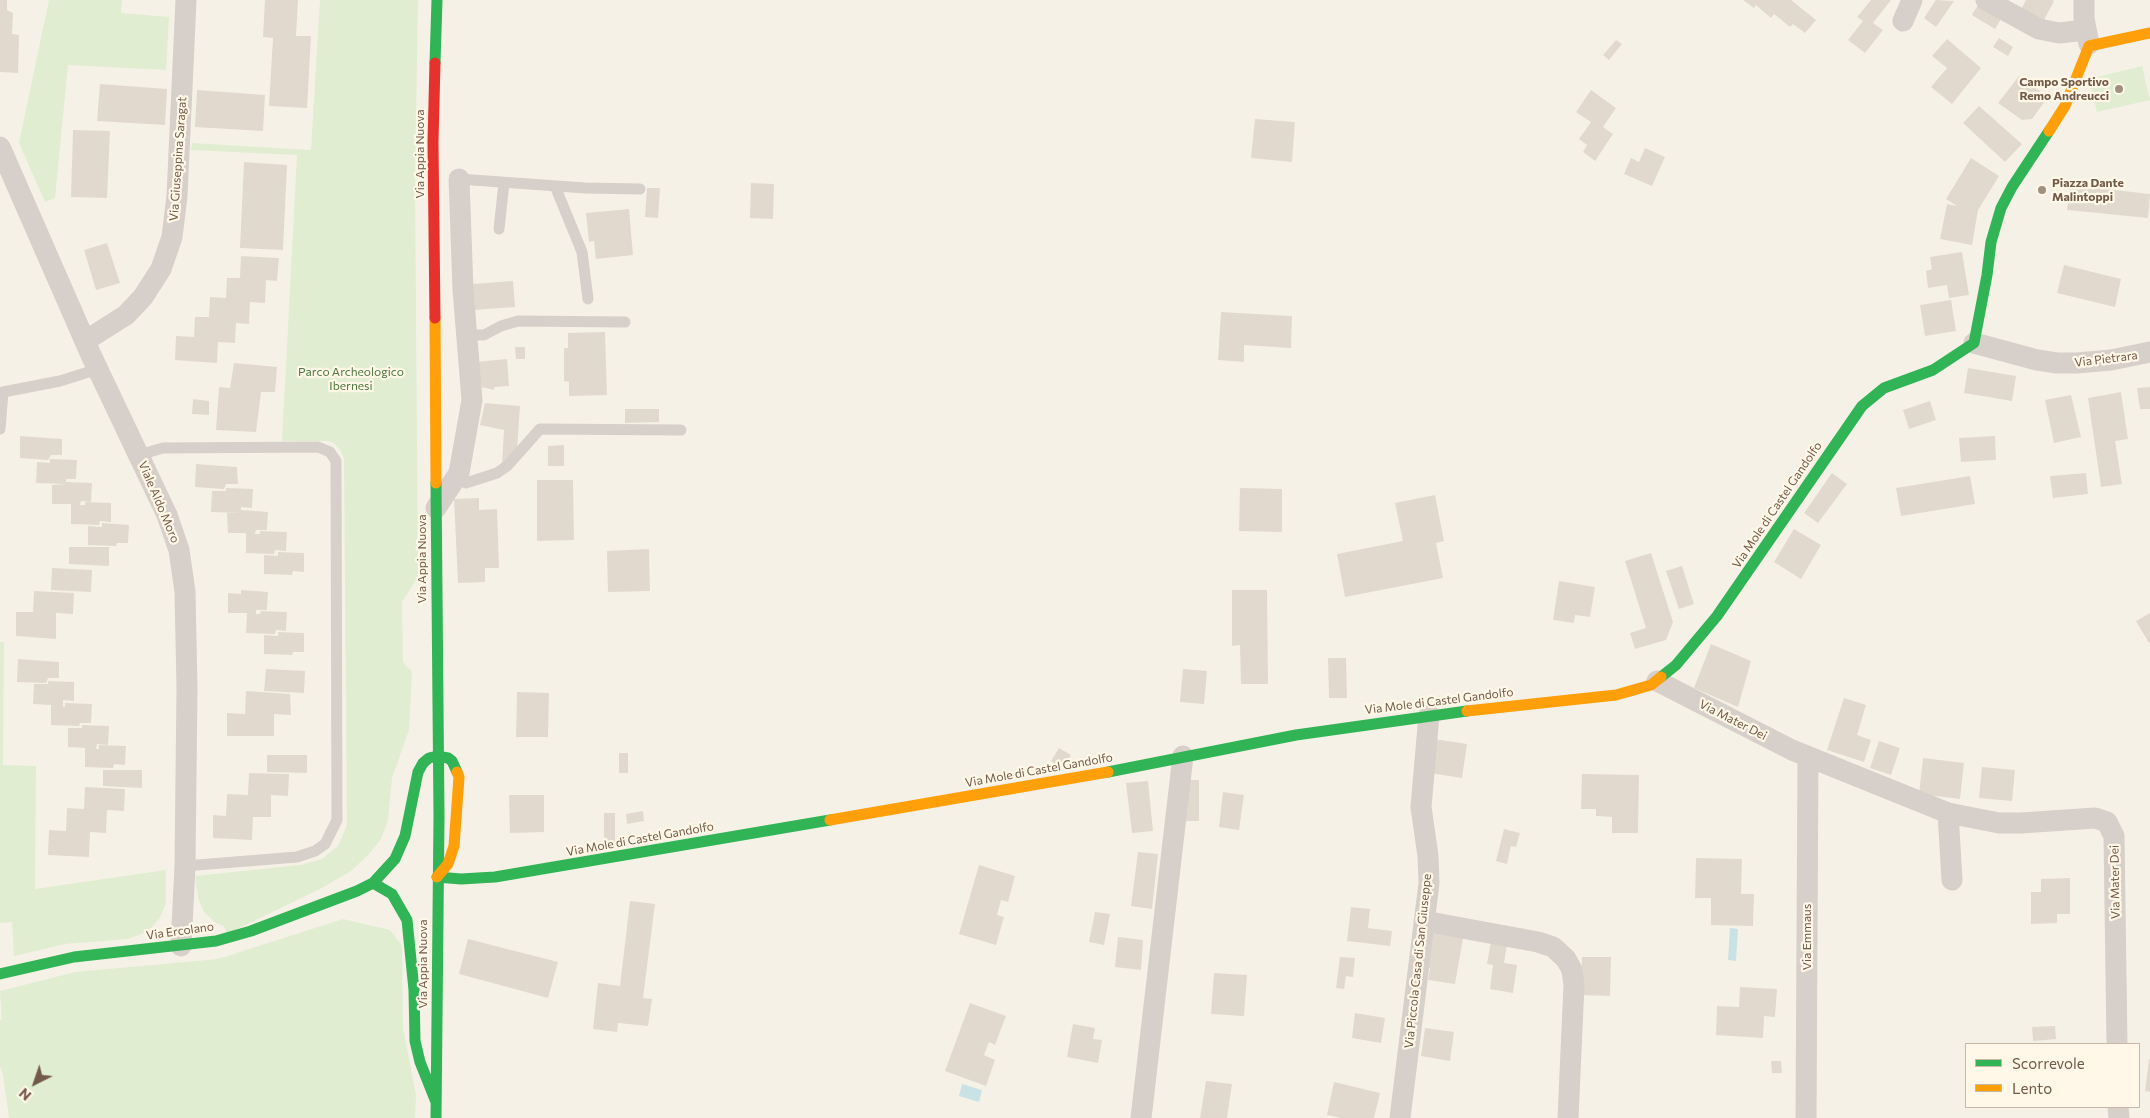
<!DOCTYPE html>
<html>
<head>
<meta charset="utf-8">
<style>
  body { margin:0 }
  #map { position:relative; width:2150px; height:1118px; overflow:hidden; background:#f6f1e6; font-family:Commissioner,sans-serif }
  canvas { display:block }
  .legend { position:absolute; left:1965px; top:1043px; width:175px; height:65px; box-sizing:border-box; background:#fff7e7; border:1px solid #c7b8a7; margin:0; padding:6px 9px; list-style:none; font-size:15px; color:#735a48 }
  .legend li { display:flex; align-items:center; gap:10px; height:25px }
  .legend b { width:25px; border:1px solid #c7b8a7 }
  .north { position:absolute; left:10px; top:1058px; width:50px; height:50px; -webkit-text-stroke:4px #fff7e7; paint-order:stroke; rotate:221deg; font-size:14px; font-weight:700; line-height:20px; text-align:center; color:#735a48 }
  .north::after { content:''; display:block; margin:auto; width:18px; height:22px; background:#735a48; clip-path:polygon(50% 0,100% 100%,50% 72%,0 100%) }
</style>
</head>
<body>
<div id="map">
<canvas width="2150" height="1118"></canvas>
<ul class="legend">
<li><b style="height:6px;background:#30b455"></b>Scorrevole</li>
<li><b style="height:6px;background:#ff9f0a"></b>Lento</li>
</ul>
<div class="north">N</div>
</div>
<script>
const g = document.querySelector('canvas').getContext('2d');
g.lineJoin = 'round';
function paint(path, color) {
  g.fillStyle = color;
  g.fill(path, 'evenodd');
}
function poly(rows) {
  const path = new Path2D();
  for (const r of rows) {
    path.moveTo(r[0], r[1]);
    for (let i = 2; i < r.length; i += 2) path.lineTo(r[i], r[i + 1]);
  }
  return path;
}
function trace(path, color, width, dash) {
  g.strokeStyle = color;
  g.lineWidth = width;
  g.lineCap = dash ? 'butt' : 'round';
  g.setLineDash(dash || []);
  g.stroke(path);
}
function drawText(font, color, halo, rows, align = 'center') {
  g.font = font + ' Commissioner,sans-serif';
  g.lineWidth = 4.5;
  g.setLineDash([]);
  g.textBaseline = 'middle';
  g.strokeStyle = halo;
  g.fillStyle = color;
  for (const [text, x, y, turn = 0] of rows) {
    g.save();
    g.translate(x, y);
    g.rotate((+turn || 0) * Math.PI / 180);
    g.textAlign = isNaN(turn) ? turn : align;
    if (halo) g.strokeText(text, 0, 0);
    g.fillText(text, 0, 0);
    g.restore();
  }
}
paint(poly([
  [49,0,122,0,121,13,169,17,166,70,68,65,55,198,45,202,19,143],
  [320,0,418,0,415,181,418,577,402,602,403,662,412,672,409,730,392,778,388,820,381,839,370,853,351,871,322,888,227,934,224,926,216,923,204,912,198,898,195,876,300,865,322,859,338,846,347,825,344,459,341,451,334,443,328,441,282,441,297,155,191,150,192,143,311,150],
  [2142,66,2150,100,2097,112,2089,79],
  [0,642,4,642,3,765,36,766,35,889,166,870,166,904,159,919,147,932,128,939,65,944,14,956,12,922,0,923],
  [343,919,390,930,402,946,403,1028,416,1095,415,1118,9,1118,3,1074,0,1066,0,1020,2,1019,0,991,75,972,218,959]
]), '#e0edd1');
paint(poly([
  [1730,928,1738,929,1736,961,1728,960],
  [962,1084,982,1090,979,1102,959,1096]
]), '#c8e2e5');
paint(poly([
  [0,0,7,0,7,10,13,13,12,34,19,35,18,73,0,72],
  [265,0,298,0,296,36,311,36,307,108,269,106,273,38,263,37],
  [1743,0,1791,0,1816,20,1805,33,1793,24,1790,27,1774,14,1771,18,1756,5,1754,8],
  [1871,0,1891,0,1873,23,1883,30,1865,53,1848,40,1863,21,1857,17],
  [1936,0,1954,1,1936,27,1924,18],
  [2026,0,2052,0,2054,1,2043,22,2020,11],
  [1978,5,2001,19,1995,29,1972,15],
  [1999,38,2013,47,2008,56,1993,47],
  [1947,39,1981,68,1952,104,1931,87,1947,68,1932,56],
  [1616,40,1622,44,1609,60,1603,55],
  [2019,76,2048,97,2032,119,2022,120,1998,103],
  [100,84,167,89,165,125,97,121],
  [197,90,265,95,263,131,195,127],
  [1591,90,1616,108,1603,127,1613,134,1595,161,1583,152,1587,145,1579,139,1591,122,1576,112],
  [1979,106,2022,144,2005,162,1963,123],
  [1255,119,1295,122,1292,162,1251,158],
  [73,130,110,131,107,198,71,197],
  [1645,148,1665,157,1652,186,1624,174,1631,158,1639,162],
  [1971,158,1999,176,1978,210,1972,245,1940,239,1947,204,1957,206,1946,199],
  [244,162,287,165,283,250,240,248],
  [751,183,774,184,773,219,750,218],
  [2070,185,2150,194,2148,218,2067,210],
  [647,188,660,188,658,218,645,217],
  [629,209,633,255,596,259,594,241,589,242,586,213],
  [107,243,120,283,96,290,84,250],
  [1962,252,1969,295,1949,298,1947,285,1928,288,1926,271,1932,269,1930,257],
  [241,256,279,258,277,281,266,280,265,303,250,302,249,324,236,323,235,343,218,342,217,363,175,360,176,336,194,337,195,317,209,317,210,297,226,298,227,278,240,278],
  [2064,265,2121,279,2115,307,2057,293],
  [513,281,515,307,474,310,472,284],
  [1951,300,1956,331,1925,336,1920,305],
  [1221,312,1292,316,1291,348,1244,345,1244,362,1218,360],
  [605,332,607,395,569,396,569,382,564,381,564,348,568,348,568,333],
  [515,347,525,347,525,359,516,359],
  [507,359,509,386,494,387,494,390,482,387,476,362],
  [234,363,277,367,275,392,261,392,256,432,216,430,219,387,230,388],
  [1968,368,2016,376,2012,401,1964,393],
  [2150,387,2150,409,2140,409,2137,388],
  [2121,392,2128,439,2115,441,2122,484,2101,487,2088,398],
  [2071,395,2081,437,2054,443,2045,400],
  [193,399,209,401,209,415,192,414],
  [1930,401,1936,420,1909,429,1903,410],
  [485,403,520,406,517,450,502,464,504,430,480,425],
  [625,409,659,409,659,422,625,423],
  [20,436,62,439,62,455,51,455,48,460,20,458],
  [1995,436,1996,460,1961,462,1959,438],
  [564,445,564,466,548,466,548,446],
  [50,459,77,460,76,479,66,479,66,482,92,483,91,502,81,501,80,505,85,505,85,502,111,503,111,522,100,521,99,525,71,524,71,504,52,504,52,485,66,484,36,483,37,462,50,463],
  [196,464,237,467,238,484,226,484,224,489,195,487],
  [1832,473,1847,484,1818,523,1804,513],
  [2086,473,2088,494,2053,498,2050,476],
  [1970,476,1975,504,1901,516,1896,488],
  [537,480,573,480,574,540,537,541],
  [226,488,253,489,252,508,241,507,241,510,268,512,267,530,256,530,255,534,260,534,260,531,287,532,286,551,275,550,274,554,246,553,246,533,228,533,227,513,241,513,211,512,212,491,226,491],
  [1240,488,1282,489,1282,532,1239,531],
  [1435,495,1444,541,1436,543,1443,578,1345,597,1337,554,1403,541,1395,503],
  [479,498,479,510,497,509,499,568,485,568,485,582,458,583,454,499],
  [102,523,129,525,128,543,117,543,116,546,88,545,88,526,102,527],
  [1794,529,1821,545,1801,579,1774,562],
  [69,547,109,547,109,566,69,564],
  [649,549,650,591,608,592,607,551],
  [278,552,304,553,304,572,293,571,292,575,264,574,264,555,278,556],
  [1651,553,1673,622,1666,640,1635,649,1630,633,1646,628,1625,561],
  [1682,566,1694,604,1679,609,1666,571],
  [52,568,92,570,91,592,51,590],
  [1559,581,1595,587,1590,617,1575,615,1574,623,1553,620],
  [241,590,268,592,267,610,256,610,256,614,260,614,261,611,287,612,286,631,276,630,275,634,246,633,247,613,228,613,228,593,241,594],
  [1232,590,1267,590,1268,684,1241,684,1240,645,1232,646],
  [34,591,74,593,73,614,56,613,56,639,16,636,16,612,33,612],
  [2150,613,2150,643,2149,643,2136,621],
  [278,632,304,633,304,652,293,652,292,655,264,654,264,635,278,636],
  [1711,644,1751,661,1738,707,1694,688],
  [1328,658,1346,658,1347,698,1329,698],
  [18,659,59,662,59,678,48,678,46,683,17,682],
  [266,669,305,671,304,693,264,691],
  [1183,669,1207,671,1204,704,1180,702],
  [48,681,74,682,74,701,63,700,63,707,65,707,65,703,92,704,91,723,80,723,79,726,51,725,51,705,33,704,34,684,48,684],
  [246,691,290,694,291,715,274,714,274,736,227,736,227,713,245,714],
  [517,692,549,693,548,737,516,737],
  [1844,698,1866,705,1857,735,1871,740,1864,762,1827,750],
  [82,725,109,726,108,745,97,744,96,749,99,749,99,745,126,746,125,765,114,764,113,768,85,767,85,748,68,747,68,728,82,728],
  [1434,739,1467,744,1462,778,1429,773],
  [1879,741,1900,748,1891,775,1870,768],
  [1059,748,1071,755,1063,769,1051,761],
  [619,753,628,753,628,773,619,773],
  [267,755,307,755,307,773,267,772],
  [1923,758,1964,763,1960,799,1919,794],
  [1982,767,2015,770,2012,801,1979,798],
  [103,770,142,770,142,788,103,786],
  [249,773,289,774,288,796,271,795,271,817,253,817,252,840,213,838,213,815,226,816,227,794,248,795],
  [1582,774,1639,775,1638,833,1612,833,1612,817,1596,816,1596,809,1581,809],
  [1184,780,1199,780,1199,821,1183,821],
  [1148,781,1153,831,1132,833,1126,783],
  [85,787,125,789,124,811,107,810,106,833,90,832,89,857,48,855,49,830,66,831,67,808,84,809],
  [1223,792,1244,795,1239,830,1219,827],
  [509,795,544,795,544,832,510,833],
  [643,811,644,821,627,824,626,814],
  [604,813,615,813,615,843,604,843],
  [1504,829,1520,833,1516,847,1511,846,1507,864,1496,861],
  [1138,852,1158,854,1152,909,1131,906],
  [1696,858,1742,859,1741,894,1754,894,1753,926,1711,925,1711,898,1695,898],
  [979,865,1015,876,1008,902,1001,900,997,915,1004,917,996,945,959,934],
  [2070,878,2070,914,2057,914,2057,923,2031,924,2031,892,2041,892,2041,879],
  [630,901,655,904,643,998,652,999,648,1026,618,1023,617,1032,593,1029,598,983,620,986],
  [1351,907,1370,909,1368,928,1392,931,1390,946,1347,941],
  [1095,912,1110,914,1104,945,1089,942],
  [1432,933,1463,938,1455,984,1428,980,1430,968,1426,967],
  [1118,937,1143,940,1141,970,1115,967],
  [468,939,558,962,548,998,459,974],
  [1491,941,1507,944,1504,963,1517,965,1513,993,1490,989,1493,965,1487,964],
  [1340,957,1355,958,1353,977,1346,976,1344,989,1336,988],
  [1582,957,1611,957,1610,996,1581,995],
  [1214,973,1247,975,1244,1016,1211,1014],
  [1740,987,1777,989,1775,1017,1764,1016,1763,1038,1716,1035,1717,1006,1739,1007],
  [970,1003,1006,1016,995,1045,989,1042,984,1055,995,1060,986,1086,945,1071],
  [1355,1013,1385,1018,1381,1043,1352,1038],
  [1073,1024,1095,1028,1093,1039,1102,1040,1098,1063,1067,1057],
  [2055,1026,2056,1039,2033,1041,2032,1027],
  [1425,1028,1454,1032,1450,1061,1421,1056],
  [2149,1059,2150,1059,2150,1092,2145,1091],
  [1771,1061,1781,1061,1782,1073,1772,1073],
  [1206,1081,1232,1084,1227,1118,1200,1118],
  [1334,1082,1380,1093,1374,1118,1341,1118,1327,1115]
]), '#e2d9ce');
trace(poly([
  [459,179,585,188,640,189],
  [555,186,582,252,588,299],
  [499,229,504,183],
  [468,335,484,335,501,326,518,321,625,322],
  [0,429,3,392,60,381,98,369],
  [139,455,163,448,318,447,330,452,336,461,337,820,325,844,315,851,297,857,185,866],
  [456,479,466,483,497,473,507,466,540,429,681,430]
]), '#d7cfc9', 11);
trace(poly([
  [1986,0,2039,29,2059,33,2086,30],
  [2084,0,2084,18,2089,44],
  [1903,21,1912,0],
  [0,147,91,355,167,515,179,550,185,592,187,688,185,866,181,946],
  [85,341,126,315,143,297,161,269,172,237,177,196,186,0],
  [1974,343,2037,360,2057,363,2077,363,2111,360,2150,352],
  [436,508,459,473,472,400,463,290,459,179],
  [1657,681,1792,750,1948,813,1999,823,2021,823,2095,818,2107,822,2114,836,2117,1044],
  [1948,813,1952,880],
  [1424,921,1538,942,1553,947,1566,959,1572,970,1574,985,1568,1118],
  [2118,1107,2119,1118],
  [1141,1118,1183,756],
  [1400,1118,1429,883,1428,856,1421,807,1429,715],
  [1806,1118,1808,757]
]), '#d7cfc9', 21);
trace(poly([
  [435,63,437,0],
  [1661,677,1676,665,1717,616,1862,406,1884,388,1933,370,1974,343,1987,275,1991,242,2001,208,2012,187,2049,131],
  [1108,772,1296,735,1467,711],
  [437,877,461,879,495,877,830,820],
  [373,883,392,894,407,920,414,990,415,1041,420,1062,436,1102],
  [0,974,74,957,216,941,251,931,357,891,373,883,395,859,405,836,418,772,423,763,429,758,437,756,448,758,452,761,457,772],
  [436,1118,439,816,436,483]
]), '#30b455', 11);
trace(poly([
  [2049,131,2065,106,2089,46,2150,33],
  [435,318,436,483],
  [1467,711,1616,695,1651,685,1661,677],
  [830,820,1108,772],
  [437,877,448,864,454,846,459,777,457,772]
]), '#ff9f0a', 11);
trace(poly([
  [435,318,433,142,435,63]
]), '#e5322d', 11);
for (const [x, y, r, color] of [
  [2119,89,5,"#a18f7f"],
  [2042,190,5,"#a18f7f"]
]) {
  const dot = new Path2D();
  dot.arc(x, y, r, 0, 2 * Math.PI);
  g.fillStyle = color;
  g.fill(dot);
  trace(dot, '#fff7e7', 2);
}
drawText('bold 12px', '#735a48', '#fff7e7', [
  ["Campo Sportivo",2109,82],
  ["Remo Andreucci",2109,96],
  ["Piazza Dante",2052,183,"left"],
  ["Malintoppi",2052,197,"left"]
], 'right');
drawText('12px', '#735a48', '#fff7e7', [
  ["Via Appia Nuova",420,154,-90],
  ["Via Giuseppina Saragat",178,159,-86],
  ["Via Pietrara",2106,359,-7],
  ["Viale Aldo Moro",159,502,67],
  ["Via Mole di Castel Gandolfo",1777,505,-56],
  ["Via Appia Nuova",422,559,-90],
  ["Via Mole di Castel Gandolfo",1439,701,-7],
  ["Via Mater Dei",1733,720,27],
  ["Via Mole di Castel Gandolfo",1039,770,-10],
  ["Via Mole di Castel Gandolfo",640,839,-10],
  ["Via Mater Dei",2115,882,-91],
  ["Via Ercolano",180,931,-8],
  ["Via Emmaus",1807,937,-90],
  ["Via Piccola Casa di San Giuseppe",1418,961,-84],
  ["Via Appia Nuova",423,964,-90]
]);
drawText('12px', '#4d7940', '#fff7e7', [
  ["Parco Archeologico",351,372],
  ["Ibernesi",351,386]
]);
</script>
</body>
</html>
